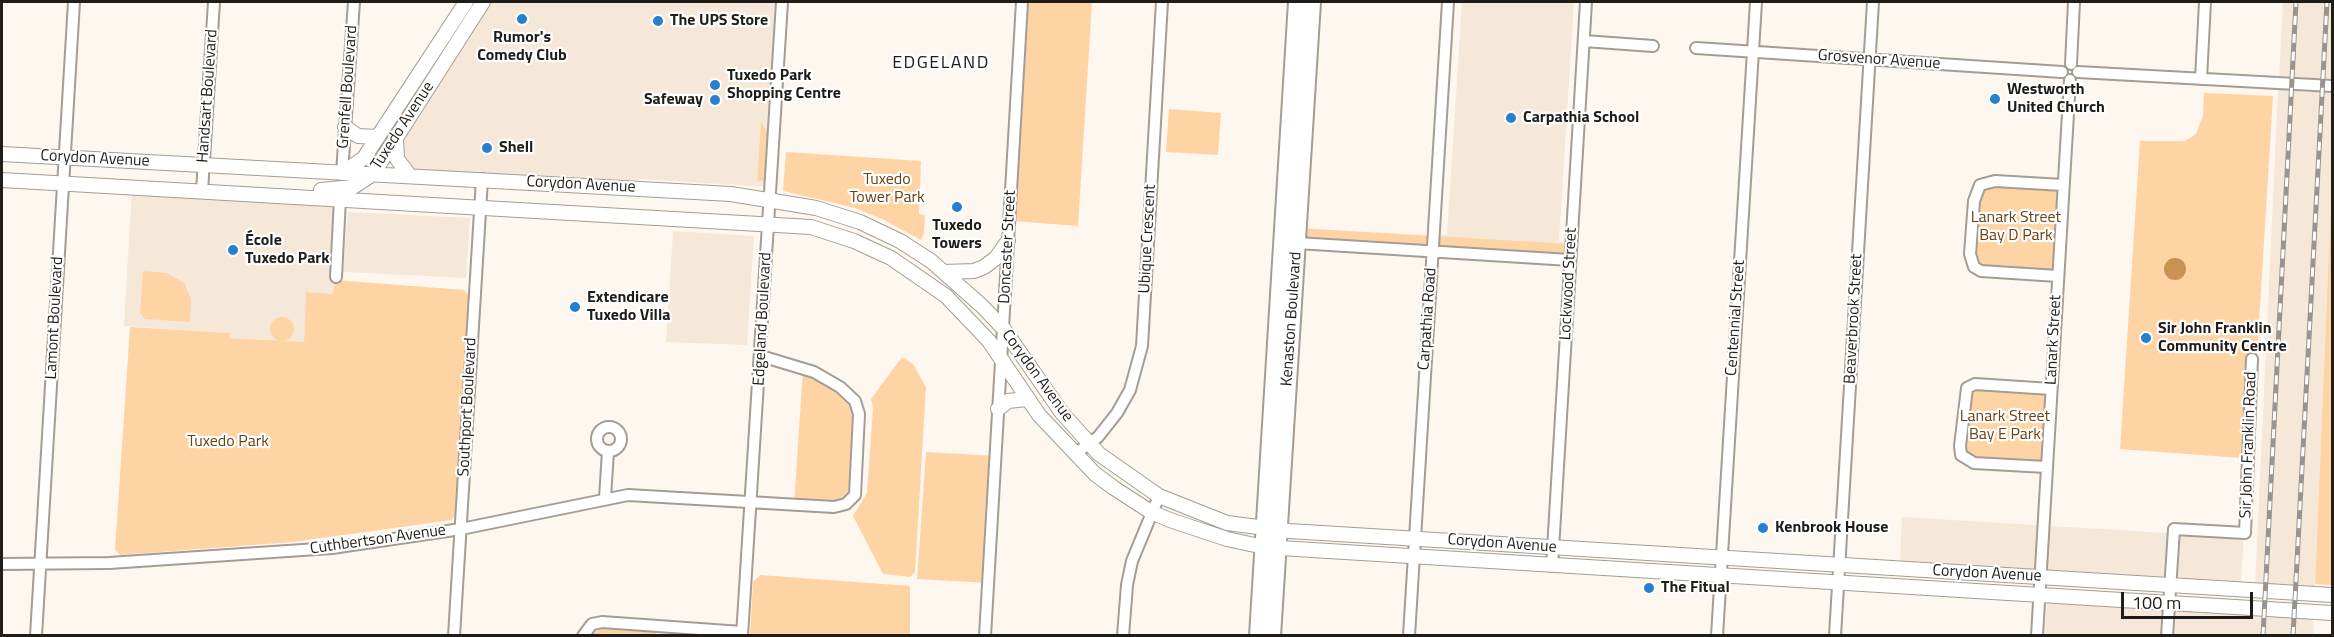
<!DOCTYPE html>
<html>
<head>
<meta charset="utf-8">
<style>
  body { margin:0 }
  #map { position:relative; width:2334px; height:637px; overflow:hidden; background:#fef7ef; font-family:"Titillium Web",sans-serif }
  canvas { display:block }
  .frame { position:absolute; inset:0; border:3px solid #201d19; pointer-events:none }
  .scale { position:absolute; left:2121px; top:592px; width:132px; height:27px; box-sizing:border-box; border:3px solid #201d19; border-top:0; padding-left:8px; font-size:18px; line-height:21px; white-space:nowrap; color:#201d19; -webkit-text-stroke:4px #fff; paint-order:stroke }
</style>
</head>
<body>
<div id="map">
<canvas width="2334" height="637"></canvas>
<div class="frame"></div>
<div class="scale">100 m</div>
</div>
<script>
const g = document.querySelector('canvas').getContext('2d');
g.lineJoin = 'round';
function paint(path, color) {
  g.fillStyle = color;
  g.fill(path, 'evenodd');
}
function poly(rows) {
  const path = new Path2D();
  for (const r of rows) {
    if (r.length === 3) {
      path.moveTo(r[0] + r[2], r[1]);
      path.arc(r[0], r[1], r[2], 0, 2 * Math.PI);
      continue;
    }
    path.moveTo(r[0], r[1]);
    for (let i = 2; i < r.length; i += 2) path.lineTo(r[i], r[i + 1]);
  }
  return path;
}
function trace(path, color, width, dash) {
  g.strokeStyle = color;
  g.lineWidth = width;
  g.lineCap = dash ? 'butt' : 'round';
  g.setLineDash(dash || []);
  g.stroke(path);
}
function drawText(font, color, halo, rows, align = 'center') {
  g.font = font + ' "Titillium Web",sans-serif';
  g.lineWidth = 4.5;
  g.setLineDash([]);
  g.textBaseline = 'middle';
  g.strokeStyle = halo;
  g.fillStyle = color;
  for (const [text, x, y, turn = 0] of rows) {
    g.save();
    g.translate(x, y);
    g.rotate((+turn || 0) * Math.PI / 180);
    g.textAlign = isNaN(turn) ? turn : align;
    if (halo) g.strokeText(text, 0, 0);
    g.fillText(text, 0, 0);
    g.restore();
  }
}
paint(poly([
  [483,2,776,2,767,187,642,179,626,183,411,169,401,159,400,138],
  [1462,2,1574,2,1559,241,1571,244,1570,260,1433,235,1447,235],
  [2283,2,2332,2,2332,80,2279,76],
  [2278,90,2332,93,2332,178,2315,589,2255,585],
  [132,187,340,199,334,294,306,292,304,342,229,338,229,333,124,326],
  [348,212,470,218,466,278,343,272],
  [673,231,754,236,747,345,666,342],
  [1902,517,2168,533,2169,525,2244,529,2241,584,1900,565],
  [2047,601,2313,617,2314,635,2045,636]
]), '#f6e8d9');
paint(poly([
  [1028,2,1092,2,1078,226,1014,221],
  [2204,93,2273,96,2257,355,2245,358,2241,458,2120,449,2140,141,2185,141,2196,134,2203,115],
  [1169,109,1221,113,1218,155,1166,152],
  [761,122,768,132,767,180,757,181],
  [786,152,921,161,919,214,925,215,924,233,921,240,884,220,855,208,783,191],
  [2332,178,2332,585,2315,584],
  [1980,185,2063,185,2058,276,1981,271,1970,254],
  [1298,228,1571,244,1570,260,1297,243],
  [143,271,167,273,184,283,191,299,190,322,145,319,140,313],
  [335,280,464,290,469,296,455,515,452,520,293,542,120,555,115,550,130,327,230,333,230,338,304,342,306,292,333,294],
  [282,329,12],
  [902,357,913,364,926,387,915,572,910,577,883,574,853,516,867,493,873,409,871,399],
  [803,369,855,401,855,495,846,504,794,505],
  [1967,388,2051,389,2046,467,1974,463,1960,446],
  [926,452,996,456,988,583,917,579],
  [760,575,910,586,910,635,750,635,753,582],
  [592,624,657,627,656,635,583,636]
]), '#fed4a5');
paint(poly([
  [2175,269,11]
]), '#c89253');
const street = poly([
  [1584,41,1653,46],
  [1696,48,2062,72],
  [2071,64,2074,2],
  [2078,72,2332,86],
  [2201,79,2205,2],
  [342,173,354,2],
  [202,191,214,2],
  [1297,243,1570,260],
  [2058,276,1981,271,1974,267,1970,254,1974,201,1980,185,1995,181,2063,185],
  [336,277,340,199],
  [609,439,12],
  [1075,454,1098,437,1117,413,1130,390,1142,346,1162,2],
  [2046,467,1974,463,1961,455,1960,446,1967,388,1975,384,2051,389],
  [605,498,608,451],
  [2,564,109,563,332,548,461,529,628,495,834,507,846,504,855,495,859,414,855,401,840,387,814,372,761,356],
  [1552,566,1586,2],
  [36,636,74,2],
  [454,636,482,179],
  [583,636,592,624,602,622,742,632],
  [742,636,782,2],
  [985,636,1022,2],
  [1123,636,1127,585,1132,561,1159,496],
  [1409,636,1448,2],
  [1717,636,1756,2],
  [1835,636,1873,2],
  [2037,636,2070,80],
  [2167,636,2174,529,2245,533,2252,359]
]);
const secondary = poly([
  [345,127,358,136,378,137],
  [396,139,397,159,410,176],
  [2,154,731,194,816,208,860,222,900,241,931,261,982,306,1003,328,1062,413,1099,454,1159,496,1227,523,1289,531,2332,595],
  [342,173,364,158,466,2],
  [2,180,811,227,854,241,891,258,946,296,989,341,1039,415,1095,474,1114,488,1151,512,1170,520,1227,539,1264,547,2332,613],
  [321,190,353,187,373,174,483,2],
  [944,272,974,271,984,267,996,258,1008,241],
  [998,409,1008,401,1027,399]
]);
const primary = poly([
  [1258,636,1297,2],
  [1272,636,1312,2]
]);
trace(street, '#a59d94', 14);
trace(secondary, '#a59d94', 16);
trace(primary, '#a59d94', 20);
trace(street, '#fff', 10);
trace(secondary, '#fff', 14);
trace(primary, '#fff', 16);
const rail = poly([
  [2263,636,2296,2],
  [2293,636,2327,2]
]);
trace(rail, '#99948d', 5);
trace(rail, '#fff', 3, [9]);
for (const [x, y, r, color] of [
  [522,19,6,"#2780ce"],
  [658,21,6,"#2780ce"],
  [715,85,6,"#2780ce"],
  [1995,99,6,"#2780ce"],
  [715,100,6,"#2780ce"],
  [1511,118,6,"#2780ce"],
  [487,148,6,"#2780ce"],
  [957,207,6,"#2780ce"],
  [233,250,6,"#2780ce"],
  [575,307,6,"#2780ce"],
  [2146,338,6,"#2780ce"],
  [1763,528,6,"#2780ce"],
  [1649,588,6,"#2780ce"]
]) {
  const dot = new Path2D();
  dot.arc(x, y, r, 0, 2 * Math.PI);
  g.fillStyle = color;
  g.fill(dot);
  trace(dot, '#fff', 2);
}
drawText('bold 16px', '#201d19', '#fff', [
  ["The UPS Store",670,21],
  ["Rumor's",522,38,"center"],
  ["Comedy Club",522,56,"center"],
  ["Tuxedo Park",727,76],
  ["Shopping Centre",727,94],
  ["Westworth",2007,90],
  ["United Church",2007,108],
  ["Safeway",703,100,"right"],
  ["Carpathia School",1523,118],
  ["Shell",499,148],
  ["Tuxedo",957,226,"center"],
  ["Towers",957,244,"center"],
  ["École",245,241],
  ["Tuxedo Park",245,259],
  ["Extendicare",587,298],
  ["Tuxedo Villa",587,316],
  ["Sir John Franklin",2158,329],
  ["Community Centre",2158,347],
  ["Kenbrook House",1775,528],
  ["The Fitual",1661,588]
], 'left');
drawText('16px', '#201d19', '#fff', [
  ["Grosvenor Avenue",1879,60,4],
  ["Grenfell Boulevard",348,87,-86],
  ["Handsart Boulevard",208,96,-86],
  ["Tuxedo Avenue",403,126,-57],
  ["Corydon Avenue",95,159,3],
  ["Corydon Avenue",581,185,3],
  ["Ubique Crescent",1148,239,-87],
  ["Doncaster Street",1008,247,-87],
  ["Lockwood Street",1569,284,-87],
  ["Lamont Boulevard",55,318,-87],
  ["Centennial Street",1736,318,-86],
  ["Edgeland Boulevard",763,319,-87],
  ["Kenaston Boulevard",1292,319,-86],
  ["Carpathia Road",1428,319,-86],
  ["Beaverbrook Street",1854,319,-87],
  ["Lanark Street",2054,340,-87],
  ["Corydon Avenue",1037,376,54],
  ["Southport Boulevard",468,407,-87],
  ["Sir John Franklin Road",2249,445,-88],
  ["Cuthbertson Avenue",378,540,-8],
  ["Corydon Avenue",1502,544,4],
  ["Corydon Avenue",1987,574,3]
]);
drawText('16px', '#684413', '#fff', [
  ["Tuxedo",887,180],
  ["Tower Park",887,198],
  ["Lanark Street",2016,218],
  ["Bay D Park",2016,236],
  ["Lanark Street",2005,417],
  ["Bay E Park",2005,435],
  ["Tuxedo Park",228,442]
]);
g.letterSpacing = '1.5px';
drawText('18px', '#201d19', '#fff', [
  ["EDGELAND",941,64]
]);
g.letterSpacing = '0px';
</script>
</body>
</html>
